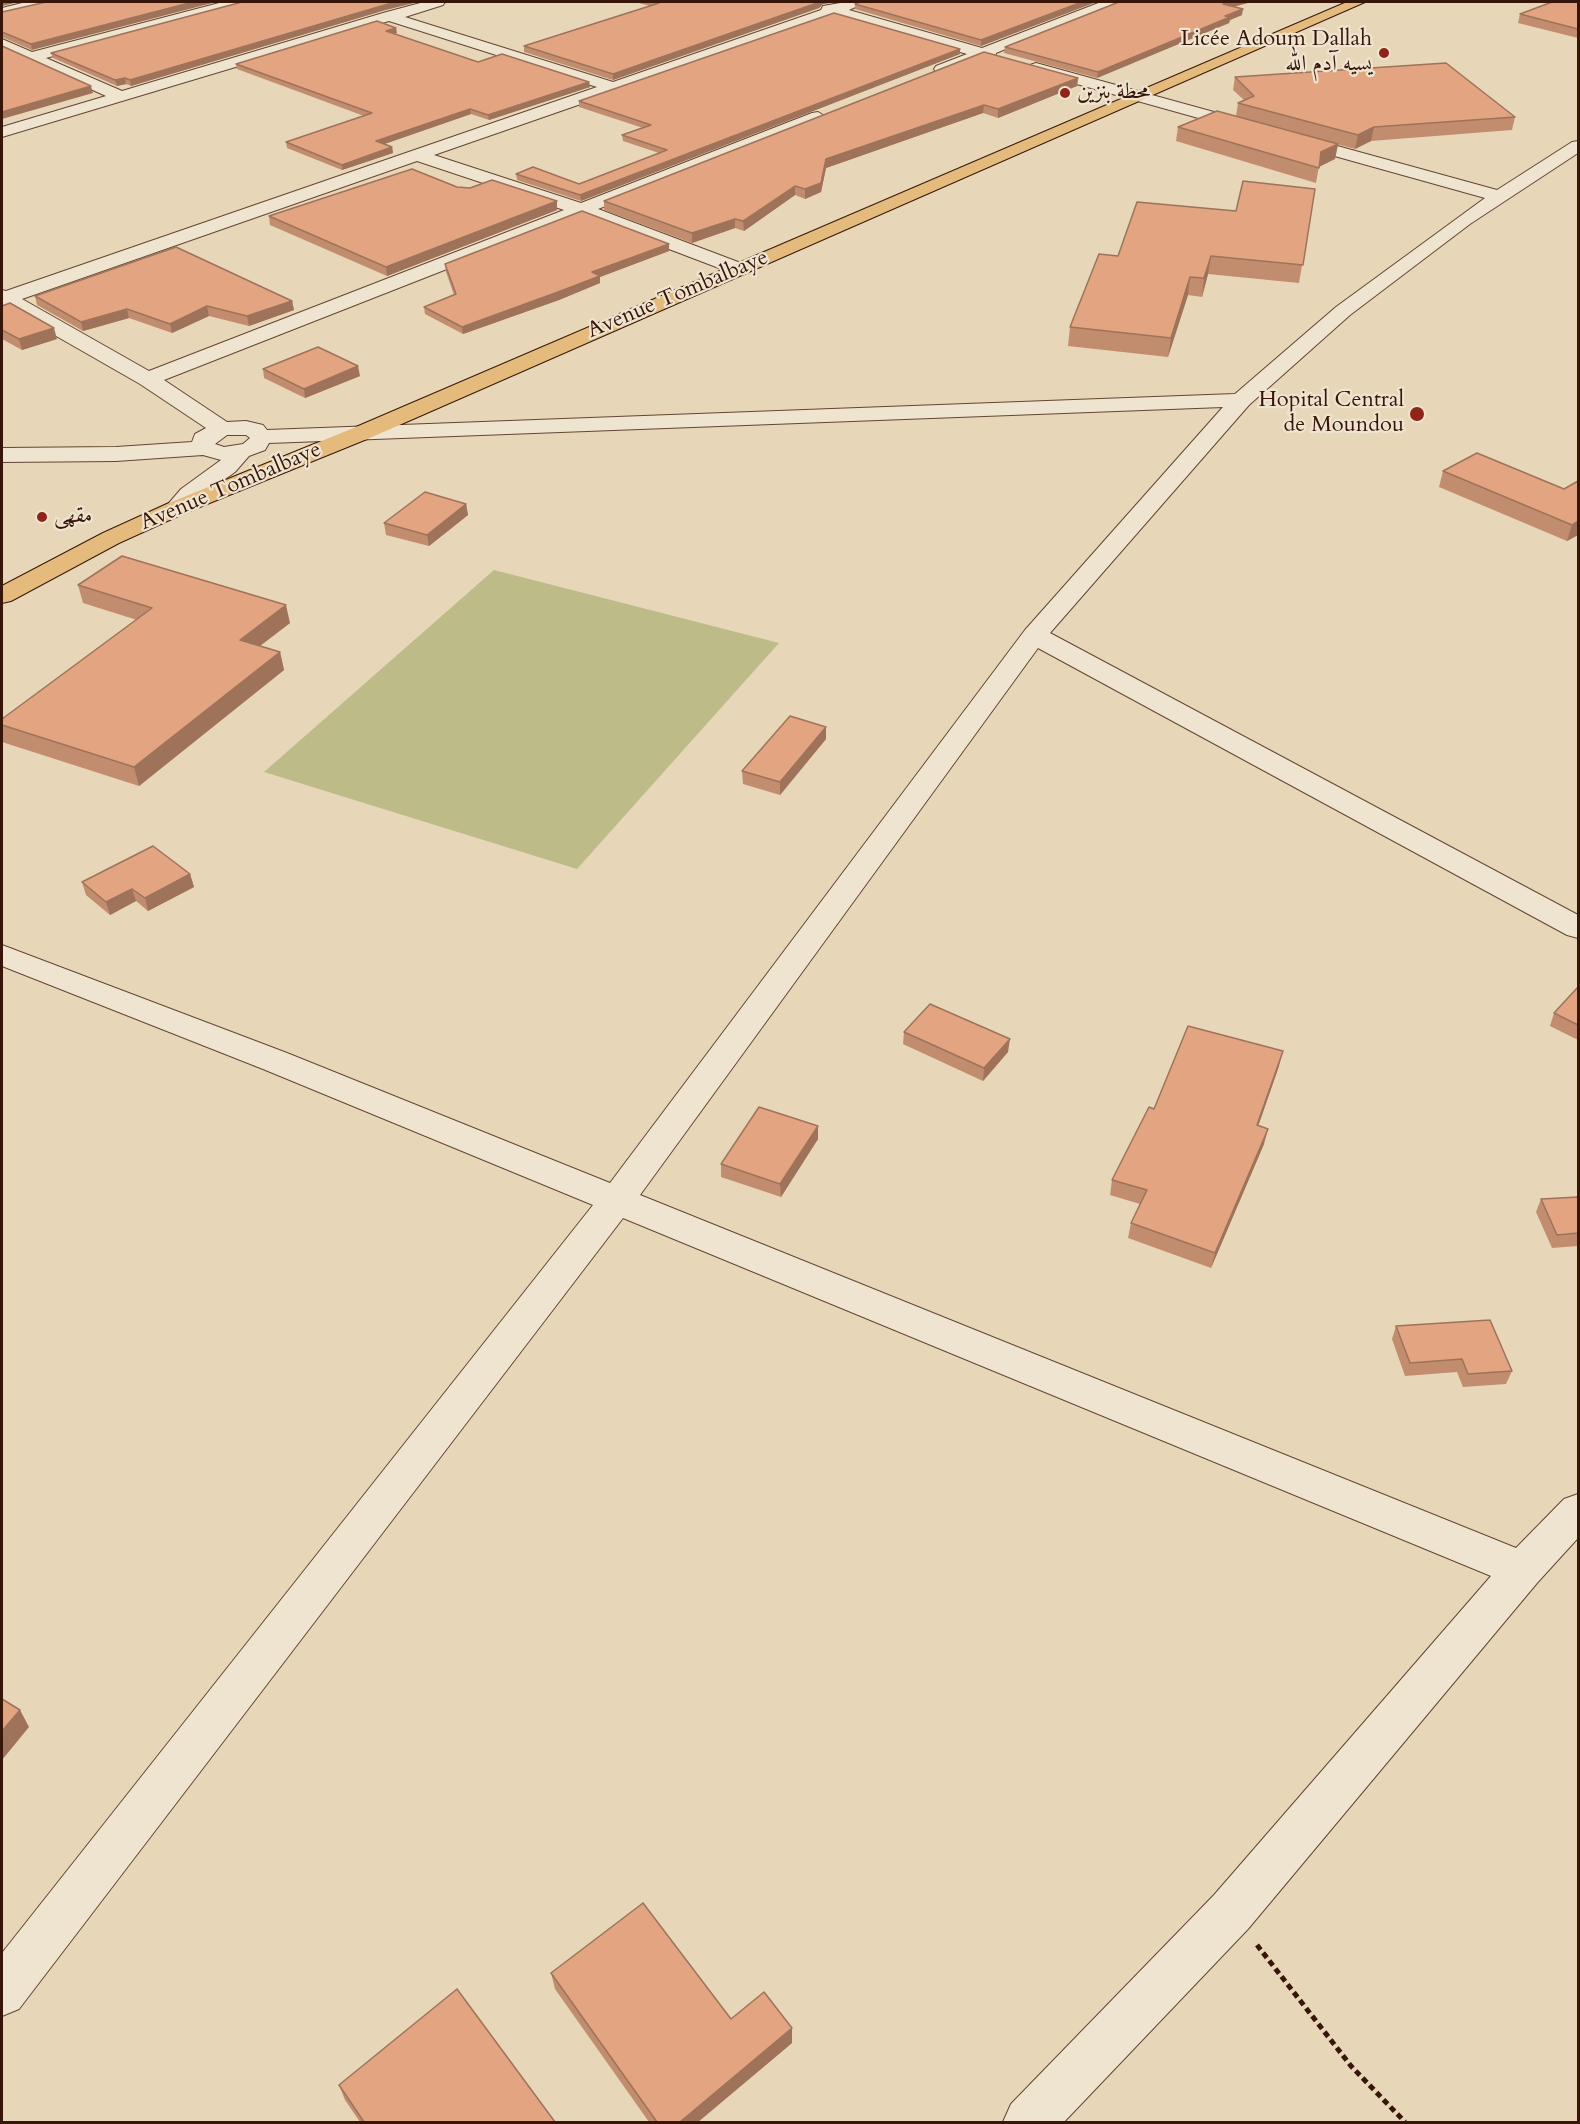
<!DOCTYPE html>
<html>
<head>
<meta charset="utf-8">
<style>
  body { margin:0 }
  #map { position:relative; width:1580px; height:2124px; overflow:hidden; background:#e7d6b7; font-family:Cardo,serif }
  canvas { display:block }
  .frame { position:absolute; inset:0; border:3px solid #371609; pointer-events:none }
</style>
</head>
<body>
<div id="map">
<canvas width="1580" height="2124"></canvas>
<div class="frame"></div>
</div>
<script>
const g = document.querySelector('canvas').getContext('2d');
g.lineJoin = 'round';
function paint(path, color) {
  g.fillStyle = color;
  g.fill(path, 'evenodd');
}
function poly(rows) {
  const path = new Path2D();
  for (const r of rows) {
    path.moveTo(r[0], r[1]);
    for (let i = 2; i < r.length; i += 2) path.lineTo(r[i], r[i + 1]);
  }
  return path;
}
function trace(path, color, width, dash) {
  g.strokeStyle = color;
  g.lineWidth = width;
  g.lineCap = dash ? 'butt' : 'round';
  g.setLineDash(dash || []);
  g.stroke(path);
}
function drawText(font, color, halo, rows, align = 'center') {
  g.font = font + ' Cardo,Amiri,serif';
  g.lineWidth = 4.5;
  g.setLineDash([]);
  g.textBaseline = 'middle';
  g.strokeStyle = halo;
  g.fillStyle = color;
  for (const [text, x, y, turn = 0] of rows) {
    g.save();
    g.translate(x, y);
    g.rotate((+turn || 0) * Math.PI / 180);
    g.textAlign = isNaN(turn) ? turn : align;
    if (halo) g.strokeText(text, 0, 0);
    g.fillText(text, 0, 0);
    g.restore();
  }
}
paint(poly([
  [494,570,779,643,577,869,264,772]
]), '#bdbc89');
const minor = poly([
  [26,2,49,2,47,5,2,16,2,8,26,2],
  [223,2,245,2,243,5,46,58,122,91,383,13,424,2,445,2,443,5,405,17,613,82,821,10,823,6,846,2,866,2,849,10,982,48,1101,2,1120,2,996,53,995,58,983,58,942,74,936,72,934,69,936,66,967,54,834,16,434,155,581,203,812,113,818,112,826,117,824,121,598,209,746,265,749,269,746,273,732,273,582,216,164,380,227,422,246,421,263,425,267,430,1235,394,1336,307,1485,198,1030,71,1028,68,1030,65,1036,63,1497,190,1572,142,1578,141,1578,153,1470,224,1350,315,1249,405,1050,633,1578,915,1578,938,1567,935,1038,648,640,1195,1516,1548,1564,1499,1578,1494,1578,1538,1537,1583,1248,1929,1064,2122,1003,2122,1011,2104,1214,1895,1491,1576,623,1218,19,2009,2,2016,2,1953,593,1205,263,1069,2,966,2,945,287,1053,610,1183,1025,630,1223,407,269,443,265,450,249,456,235,472,197,499,185,513,177,515,169,513,165,508,169,503,181,489,221,460,203,455,116,461,2,462,2,448,116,447,192,442,195,434,206,428,140,384,2,305,2,290,6,291,597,87,389,21,2,137,2,127,106,96,2,49,2,39,32,52,223,2],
  [417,161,564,210,149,371,22,299,417,161],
  [227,435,246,435,250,438,243,444,224,447,215,444,227,435]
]);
const major = poly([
  [1347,2,1365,2,372,437,185,513,119,543,11,601,2,603,2,586,103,533,169,503,356,427,1347,2]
]);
trace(minor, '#634634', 2);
trace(major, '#371609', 2);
trace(poly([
  [1257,1945,1351,2066,1405,2122]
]), '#371609', 5, [6, 4]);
paint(minor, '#efe4d0');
paint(major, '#e4bb7c');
paint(poly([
  [46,2,32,50,2,37,2,12],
  [635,2,836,2,823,4,819,8,613,80,524,52,524,46,650,6],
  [860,2,1096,2,981,46,855,9,855,4],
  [1119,2,1251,2,1233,7,1242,15,1230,20,1229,23,1097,78,1004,53,1005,47],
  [1578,2,1578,38,1518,23,1520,14],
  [382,11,131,86,126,84,117,86,53,58,51,53],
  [397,33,394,34,478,62,589,82,590,87,489,120,471,114,384,144,392,147,393,153,342,170,287,148,286,142,364,116,237,69,236,64],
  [960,54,581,201,517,180,516,174,579,184,659,153,623,141,622,135,643,128,579,107,579,101],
  [1235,77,1515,117,1512,130,1371,141,1355,149,1303,135,1338,144,1335,159,1319,166,1316,183,1176,141,1178,127,1236,116,1238,103,1244,100,1233,90],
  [1078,78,1077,86,998,118,983,113,826,168,821,192,805,199,795,195,744,231,735,228,692,243,604,210,604,201],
  [457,187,470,188,557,210,387,276,270,225,269,216],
  [1315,189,1299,283,1208,274,1202,297,1188,295,1168,357,1068,346,1070,327,1118,256,1236,211],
  [669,244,669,251,600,277,600,283,559,300,463,334,425,314,424,307,454,295,446,272,445,264],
  [35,296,292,301,294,310,249,326,209,316,172,333,129,318,83,331,37,305],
  [2,306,57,339,22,350,2,339],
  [263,369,360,376,305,398,264,378],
  [1443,471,1564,489,1578,535,1567,541,1439,487],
  [466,504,468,515,429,546,386,535,384,523],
  [78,585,290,623,260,646,280,652,284,670,139,786,2,742,2,719,137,620,83,603],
  [826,727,826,739,780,795,743,784,742,771],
  [190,874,194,887,148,911,136,901,110,915,86,895,82,882],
  [1578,987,1578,1040,1550,1026,1554,1013],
  [904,1032,1008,1052,983,1081,903,1044],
  [1279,1066,1258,1126,1264,1144,1211,1268,1128,1238,1131,1223,1140,1204,1110,1195,1112,1180,1154,1109],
  [818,1126,818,1139,781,1197,721,1177,721,1164],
  [1578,1197,1578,1246,1552,1248,1536,1212,1541,1199],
  [1396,1326,1512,1371,1506,1384,1463,1387,1457,1372,1405,1376,1392,1339],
  [551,1973,731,2019,792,2043,698,2122,649,2122,555,1989],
  [339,2085,555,2122,360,2122,345,2100]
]), '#c28d6f');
paint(poly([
  [2,2,19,2,2,6],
  [193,2,216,2,32,50,31,44],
  [395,2,418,2,382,11,131,86,130,80],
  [820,2,836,2,823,4,819,8,613,80,613,74],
  [1082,2,1096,2,981,46,981,40],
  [1232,2,1251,2,1222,10,1223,4],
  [1243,9,1242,15,1230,20,1229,23,1097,78,1098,72],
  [396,28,397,33,387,36,386,31],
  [960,49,960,54,581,201,580,195],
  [125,78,126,84,117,86,115,80],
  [1078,78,1077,86,998,118,998,109],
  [589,82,590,87,489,120,488,115],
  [91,86,93,93,2,119,2,112],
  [984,105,983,113,826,168,821,192,805,199,805,189,826,159],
  [470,109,471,114,376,147,376,141],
  [1374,127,1371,141,1355,149,1358,135],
  [1338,144,1335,159,1319,167,1321,152],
  [392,147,393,153,342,170,342,165],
  [795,186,795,195,744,231,743,221],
  [557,201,557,210,387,276,386,267],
  [735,219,735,228,692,243,692,233],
  [669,244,669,251,600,277,600,283,559,300,463,334,462,327,592,272],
  [1211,256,1208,274,1202,297,1204,278],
  [1190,277,1188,295,1168,357,1171,338],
  [292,301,294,310,249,326,247,316],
  [207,306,209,316,172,333,170,324],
  [127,309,129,318,83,331,81,322],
  [54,328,57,339,22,350,19,339],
  [358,366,360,376,305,398,304,389],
  [466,504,468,515,429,546,427,535],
  [1578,521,1578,535,1567,541,1572,525],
  [286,605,290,623,244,658,240,640],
  [280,652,284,670,139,786,134,767],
  [826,727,826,739,780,795,780,782],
  [190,874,194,887,148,911,145,898],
  [132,889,136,901,110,915,106,902],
  [1010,1039,1008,1052,983,1081,984,1068],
  [1283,1051,1279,1066,1253,1141,1257,1125],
  [818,1126,818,1139,781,1197,780,1184],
  [1268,1129,1264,1144,1211,1268,1215,1253],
  [20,1710,29,1727,2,1760,2,1731],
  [792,2028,792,2043,698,2122,680,2122]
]), '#9e735a');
const building = poly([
  [46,2,193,2,31,44,2,32,2,12,46,2],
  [242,2,395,2,130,80,125,78,115,80,51,53,242,2],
  [654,2,820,2,613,74,524,46,659,3,654,2],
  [860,2,1082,2,981,40,855,4,860,2],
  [1119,2,1232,2,1223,4,1243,9,1225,16,1230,17,1098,72,1005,47,1119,2],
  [1552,2,1578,2,1578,29,1520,14,1552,2],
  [834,13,960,49,580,195,516,174,533,167,579,184,667,150,622,135,651,125,579,101,834,13],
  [377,21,396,28,386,31,478,62,502,54,589,82,488,115,470,109,376,141,392,147,342,165,286,142,372,113,236,64,377,21],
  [2,46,91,86,2,112,2,46],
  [984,52,1078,78,998,109,984,105,826,159,821,183,805,189,795,186,743,221,735,219,692,233,604,201,984,52],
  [1446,63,1515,117,1374,127,1358,135,1238,103,1254,96,1235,77,1446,63],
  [1217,111,1338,144,1321,152,1319,168,1178,127,1217,111],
  [412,169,457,187,470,188,492,180,557,201,386,267,269,216,412,169],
  [1243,181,1315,189,1303,265,1211,256,1204,278,1190,277,1171,338,1070,327,1099,254,1118,256,1137,202,1236,211,1243,181],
  [582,211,669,244,592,272,600,276,558,292,462,327,424,307,456,294,445,264,582,211],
  [176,247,292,301,247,316,207,306,170,324,127,309,81,322,35,296,176,247],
  [10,303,54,328,19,339,2,330,2,306,10,303],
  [318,347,358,366,304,389,263,369,318,347],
  [1477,453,1564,489,1578,481,1578,521,1572,525,1443,471,1477,453],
  [425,492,466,504,427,535,384,523,425,492],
  [122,556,286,605,240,640,280,652,134,767,2,725,2,719,152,608,78,585,122,556],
  [790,716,826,727,780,782,742,771,790,716],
  [153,846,190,874,145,898,132,889,106,902,82,882,153,846],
  [1578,987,1578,1025,1554,1013,1578,987],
  [930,1004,1010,1039,984,1068,904,1032,930,1004],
  [1188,1026,1283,1051,1257,1125,1268,1129,1215,1253,1131,1223,1147,1190,1112,1180,1149,1107,1154,1109,1188,1026],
  [759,1107,818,1126,780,1184,721,1164,759,1107],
  [1578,1197,1578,1233,1557,1235,1541,1199,1578,1197],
  [1490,1320,1512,1371,1468,1374,1462,1359,1410,1363,1396,1326,1490,1320],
  [2,1699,20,1710,2,1731,2,1699],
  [643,1903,731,2019,764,1992,792,2028,680,2122,657,2122,551,1973,643,1903],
  [457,1989,555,2122,364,2122,339,2085,457,1989]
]);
paint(building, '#e2a481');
trace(building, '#9e735a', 1.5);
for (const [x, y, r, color] of [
  [1384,53,6,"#8f2418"],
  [1065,93,6,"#8f2418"],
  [1417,414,8,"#8f2418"],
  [42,517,6,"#8f2418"]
]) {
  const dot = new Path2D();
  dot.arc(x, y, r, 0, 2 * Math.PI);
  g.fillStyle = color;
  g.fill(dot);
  trace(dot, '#efe4d0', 2);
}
drawText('22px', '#371609', '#efe4d0', [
  ["Licée Adoum Dallah",1372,40],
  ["يسيه آدم الله",1372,65],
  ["محطة بنزين",1077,93,"left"],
  ["Hopital Central",1404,401],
  ["de Moundou",1404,426],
  ["مقهى",54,517,"left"]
], 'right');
drawText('22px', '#371609', '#efe4d0', [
  ["Avenue Tombalbaye",678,295,-23],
  ["Avenue Tombalbaye",231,487,-23]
]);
</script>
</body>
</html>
